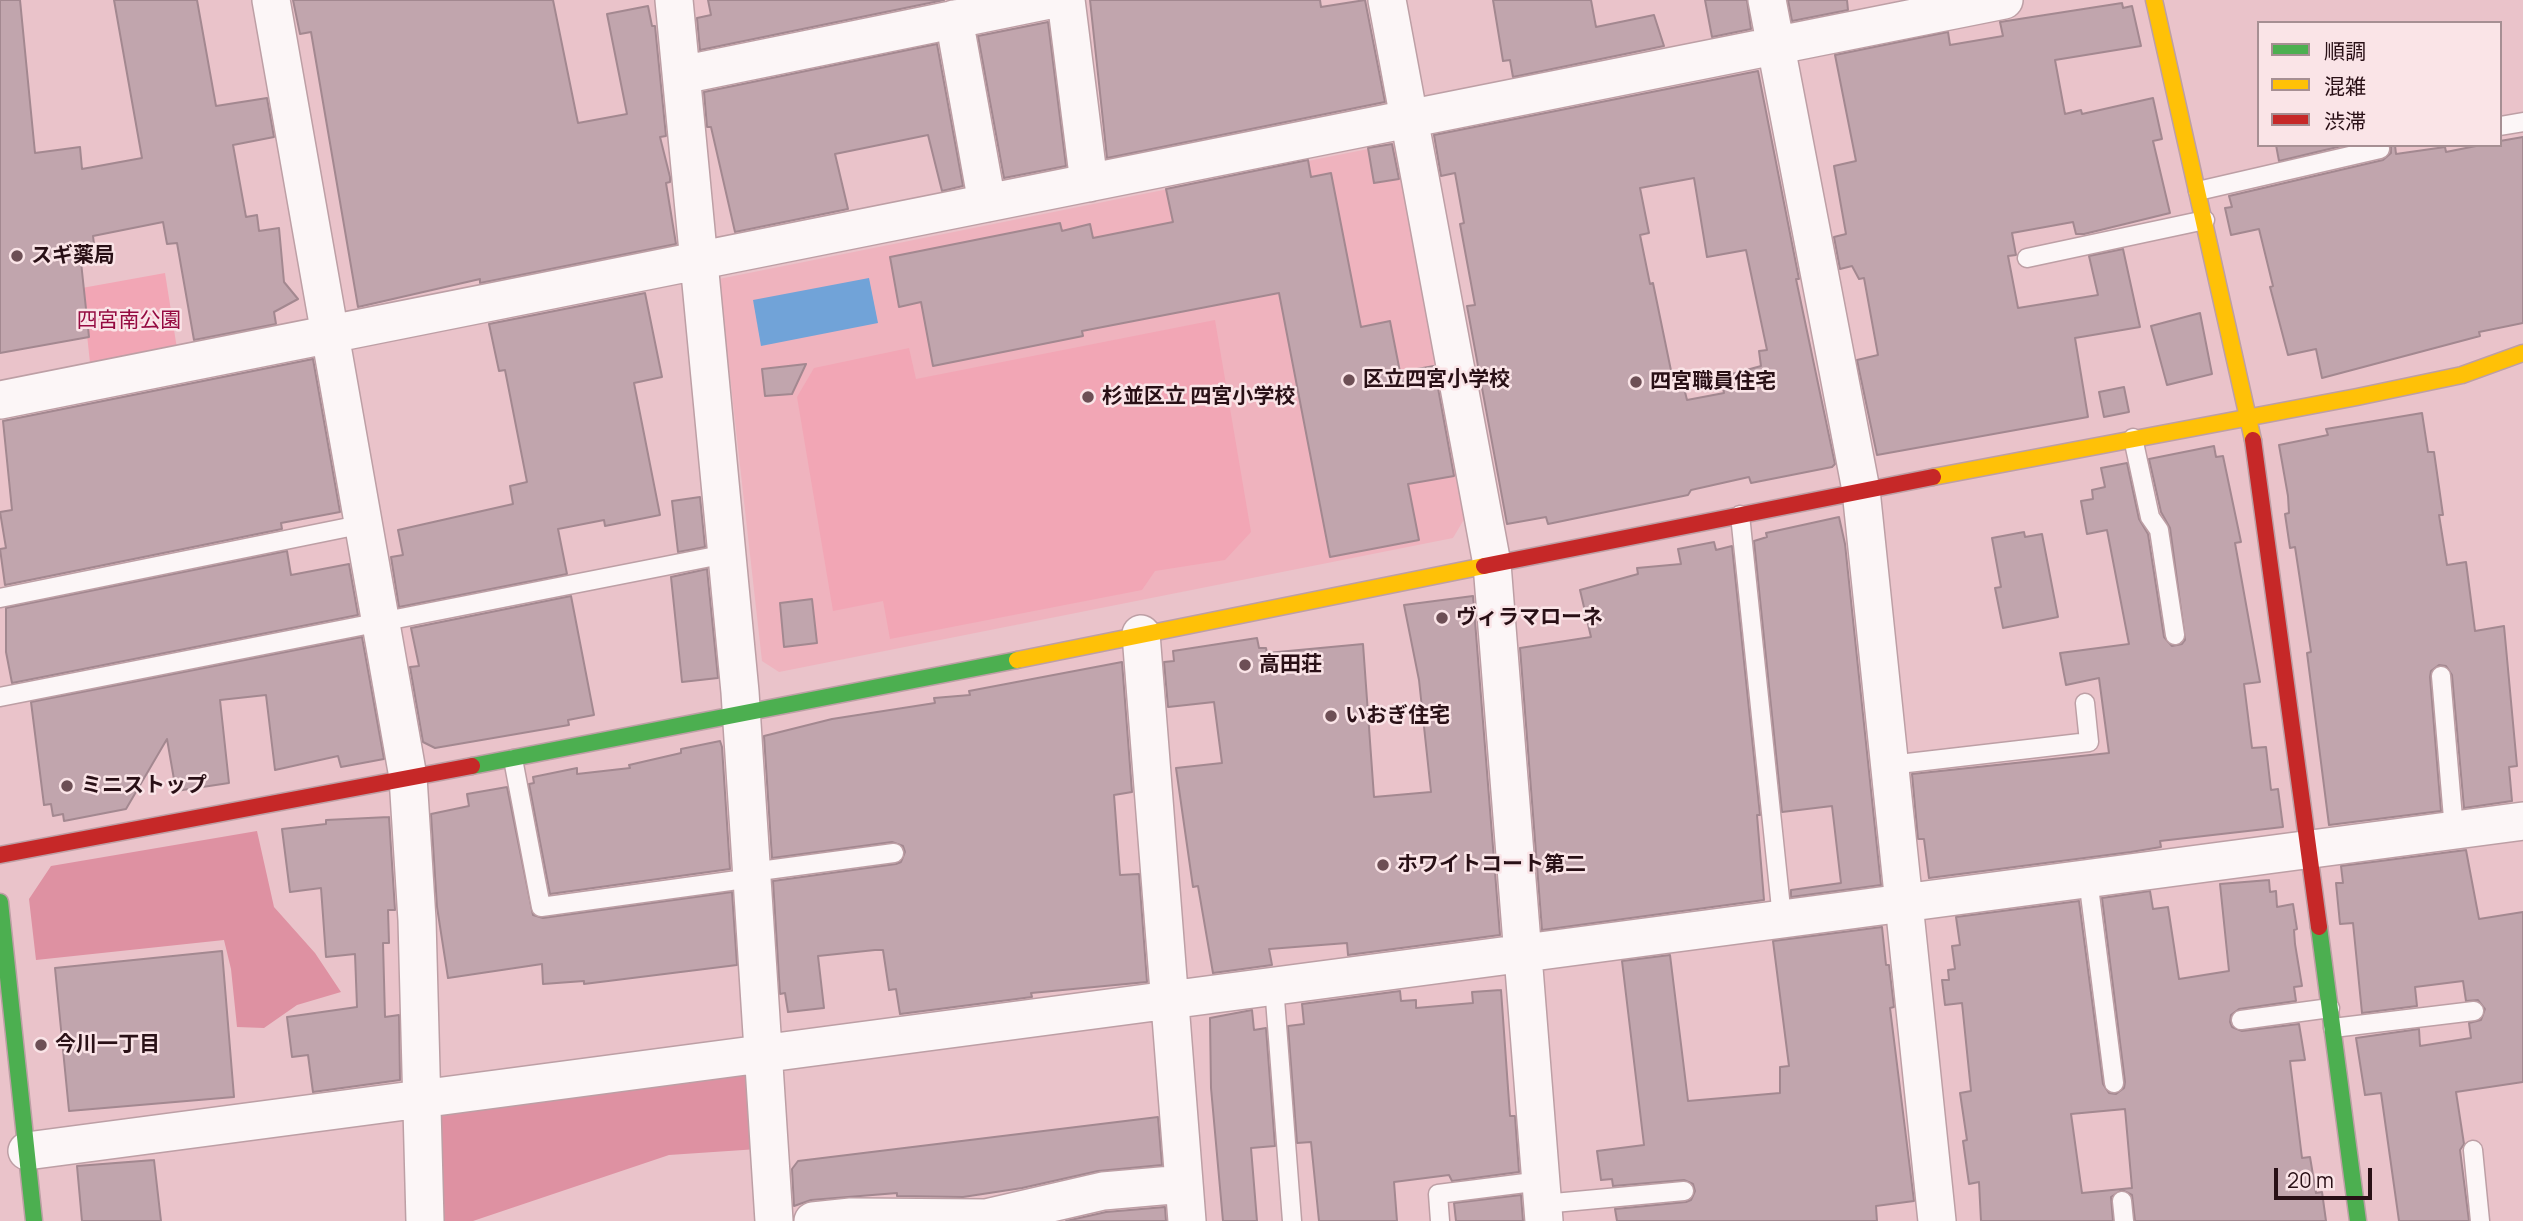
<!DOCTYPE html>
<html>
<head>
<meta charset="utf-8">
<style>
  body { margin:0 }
  #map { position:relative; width:2523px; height:1221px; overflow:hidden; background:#eac3ca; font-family:Manrope,"Noto Sans JP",sans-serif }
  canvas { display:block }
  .legend { position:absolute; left:2257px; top:21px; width:245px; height:126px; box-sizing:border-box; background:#fae4e7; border:2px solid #a68f93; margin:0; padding:9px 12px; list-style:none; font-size:21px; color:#291016 }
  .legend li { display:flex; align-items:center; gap:14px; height:35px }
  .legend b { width:35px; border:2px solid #a68f93 }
  .scale { position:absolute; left:2274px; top:1168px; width:98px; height:32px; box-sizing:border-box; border:4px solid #291016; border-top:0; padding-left:9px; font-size:21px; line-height:24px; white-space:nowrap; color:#291016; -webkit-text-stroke:5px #fae4e7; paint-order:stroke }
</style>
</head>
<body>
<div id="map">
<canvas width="2523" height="1221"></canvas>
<ul class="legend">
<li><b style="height:9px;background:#4caf50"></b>順調</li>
<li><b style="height:9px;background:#ffc107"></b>混雑</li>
<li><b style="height:9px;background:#c62828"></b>渋滞</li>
</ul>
<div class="scale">20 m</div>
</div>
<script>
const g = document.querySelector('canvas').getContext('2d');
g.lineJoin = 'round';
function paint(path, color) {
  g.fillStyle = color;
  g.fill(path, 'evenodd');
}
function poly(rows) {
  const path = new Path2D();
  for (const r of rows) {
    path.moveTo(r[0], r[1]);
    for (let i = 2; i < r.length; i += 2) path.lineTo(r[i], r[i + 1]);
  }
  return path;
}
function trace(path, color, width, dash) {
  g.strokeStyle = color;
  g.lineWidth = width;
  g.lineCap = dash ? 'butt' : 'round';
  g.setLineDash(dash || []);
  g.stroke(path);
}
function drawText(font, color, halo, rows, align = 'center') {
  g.font = font + ' Manrope,"Noto Sans JP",sans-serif';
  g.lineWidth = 5;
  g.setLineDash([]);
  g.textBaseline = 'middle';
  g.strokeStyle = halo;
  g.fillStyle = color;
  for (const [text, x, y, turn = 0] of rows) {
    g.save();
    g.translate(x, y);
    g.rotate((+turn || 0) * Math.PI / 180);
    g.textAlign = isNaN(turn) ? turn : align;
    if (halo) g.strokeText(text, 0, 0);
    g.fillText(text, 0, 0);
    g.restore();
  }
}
paint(poly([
  [1398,143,1466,516,1453,538,779,672,762,661,719,279]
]), '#efb3be');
paint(poly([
  [165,273,178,355,91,372,82,288],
  [1215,320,1251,532,1225,560,1155,571,1142,590,890,639,883,601,833,611,797,397,814,368,909,348,916,379]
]), '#f2a6b5');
paint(poly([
  [257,831,274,907,315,953,341,992,297,1005,264,1028,237,1027,231,969,224,940,36,960,29,899,51,866],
  [754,1073,758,1149,669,1155,473,1221,439,1221,437,1120,444,1114]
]), '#de91a2');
paint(poly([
  [869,278,878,323,761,346,753,300]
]), '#71a3d8');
const building = poly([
  [0,0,20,0,35,153,80,147,82,169,142,158,114,0,197,0,216,106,267,98,274,137,233,145,246,217,257,215,259,231,279,228,284,282,298,299,274,312,276,324,194,340,177,243,167,244,163,222,93,236,96,260,81,262,89,337,0,353,0,0],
  [293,0,553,0,578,123,627,114,607,14,648,6,652,26,655,26,666,136,660,137,670,177,670,182,666,183,676,244,480,283,480,279,358,307,311,32,300,34,293,0],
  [708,0,944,0,700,50,697,18,711,15,708,0],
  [1090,0,1320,0,1321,7,1365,0,1385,102,1107,158,1090,0],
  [1493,0,1591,0,1596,27,1654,15,1664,46,1513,77,1510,60,1503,61,1493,0],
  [1705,0,1747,0,1751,29,1712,37,1705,0],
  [1788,0,1847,0,1848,10,1792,21,1788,0],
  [2122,3,2123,8,2132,6,2141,46,2055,60,2065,114,2081,110,2082,114,2153,98,2162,139,2153,141,2170,213,2084,234,2076,234,2073,222,2012,233,2016,255,2008,256,2018,308,2098,295,2089,256,2123,249,2140,327,2075,338,2088,417,1877,455,1857,360,1878,355,1864,278,1859,279,1852,266,1840,269,1834,237,1846,234,1834,166,1856,161,1835,55,1948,32,1950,45,2003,36,2000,22,2122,3],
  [1048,22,1066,166,1004,178,978,36,1048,22],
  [937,44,963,186,942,191,928,135,835,154,848,209,735,232,711,127,707,127,704,92,937,44],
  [1758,71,1799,279,1796,279,1835,464,1832,467,1751,483,1749,477,1691,490,1688,495,1548,524,1546,517,1507,524,1467,306,1475,305,1460,224,1464,223,1455,173,1441,176,1434,135,1758,71],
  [1694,178,1707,257,1746,250,1767,350,1759,351,1761,366,1721,377,1724,393,1687,400,1684,388,1675,390,1653,283,1650,284,1640,235,1649,233,1640,188,1694,178],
  [2523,137,2523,323,2479,332,2480,336,2322,378,2316,349,2288,355,2270,287,2273,286,2259,229,2231,235,2225,208,2232,207,2229,196,2383,160,2391,153,2391,145,2395,145,2396,154,2445,147,2446,152,2481,145,2500,145,2500,141,2523,137],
  [1392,144,1399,179,1374,183,1368,148,1392,144],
  [2276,145,2346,145,2279,161,2276,145],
  [1308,160,1311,177,1331,173,1361,327,1390,321,1400,372,1434,366,1454,476,1408,484,1419,540,1330,557,1279,293,1082,331,1083,336,933,366,921,302,899,307,890,257,1060,223,1062,231,1090,224,1093,238,1173,222,1166,189,1308,160],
  [645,293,662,377,634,383,660,515,605,526,604,520,558,529,567,574,399,607,391,557,403,555,398,530,513,504,510,486,527,482,505,370,499,371,489,324,645,293],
  [2200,313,2212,374,2167,385,2151,326,2200,313],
  [313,359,340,512,281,523,282,529,5,585,0,549,6,548,0,512,12,510,3,421,313,359],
  [806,364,792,394,765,396,762,369,806,364],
  [2124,387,2129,412,2104,417,2099,392,2124,387],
  [2422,413,2428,452,2434,452,2443,515,2439,515,2447,565,2466,562,2475,631,2504,626,2517,766,2509,767,2512,801,2464,808,2452,675,2446,666,2439,665,2431,671,2430,677,2441,811,2329,825,2307,653,2311,652,2295,547,2290,548,2285,514,2289,513,2288,496,2279,445,2328,435,2326,429,2422,413],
  [2214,446,2216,457,2223,456,2241,542,2235,543,2260,682,2244,684,2252,748,2266,747,2271,790,2278,789,2283,827,2160,841,2161,847,2131,852,1929,878,1924,839,1918,839,1912,774,2109,753,2099,678,2066,685,2060,653,2129,644,2107,530,2087,534,2081,501,2093,499,2092,490,2105,487,2101,468,2127,463,2139,519,2148,534,2164,637,2172,646,2182,644,2185,640,2170,528,2161,512,2149,459,2214,446],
  [700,497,705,547,678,552,672,501,700,497],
  [1839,517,1845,544,1881,885,1791,897,1791,890,1841,883,1832,806,1782,812,1754,541,1767,537,1766,533,1839,517],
  [2024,532,2025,537,2042,534,2058,617,2003,628,1995,588,2001,587,1992,538,2024,532],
  [1714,542,1716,550,1732,546,1760,815,1757,815,1764,900,1542,930,1520,648,1591,637,1580,590,1638,574,1637,568,1681,564,1678,549,1714,542],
  [287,551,291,575,349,564,358,615,12,683,6,652,6,608,287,551],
  [707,569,718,678,682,682,671,577,707,569],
  [571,596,594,715,568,720,569,725,435,748,423,742,410,667,419,666,411,628,571,596],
  [1473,596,1500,935,1348,955,1347,943,1269,949,1272,965,1213,973,1198,886,1193,887,1176,768,1222,763,1214,702,1168,707,1164,662,1174,661,1173,651,1257,638,1259,648,1266,648,1267,653,1363,644,1374,797,1431,792,1419,680,1404,605,1473,596],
  [812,599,817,643,784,647,780,603,812,599],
  [362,637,384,759,341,767,338,756,275,770,266,695,220,700,229,783,176,791,167,739,126,809,64,821,63,814,53,816,51,804,44,805,31,702,362,637],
  [1122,662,1132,792,1114,795,1120,875,1139,874,1147,982,1031,993,1032,997,900,1014,896,989,889,990,883,950,875,950,818,956,824,1008,788,1012,785,993,780,994,773,881,896,864,901,862,905,852,903,846,892,842,772,858,764,736,832,719,935,703,934,698,970,695,969,691,1122,662],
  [720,741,722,747,730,869,550,894,529,784,534,783,533,777,577,768,577,774,630,768,629,765,681,753,681,749,720,741],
  [507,787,533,915,543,918,732,892,737,965,584,984,584,981,543,984,542,964,448,978,437,907,431,814,469,806,467,794,507,787],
  [389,817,395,910,388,910,389,943,383,943,385,1017,399,1015,400,1080,313,1092,308,1055,292,1057,287,1017,357,1007,355,954,326,957,321,888,290,892,282,829,326,824,326,820,389,817],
  [2466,850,2479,919,2523,912,2523,1082,2456,1092,2464,1144,2460,1150,2469,1221,2399,1221,2381,1093,2365,1095,2356,1038,2419,1029,2420,1046,2471,1038,2469,1023,2481,1020,2485,1009,2478,1000,2466,1001,2463,981,2415,987,2417,1006,2362,1013,2353,923,2340,924,2336,883,2343,883,2341,866,2466,850],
  [2269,880,2270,892,2276,891,2277,907,2293,904,2297,929,2294,930,2295,944,2302,986,2294,987,2296,1001,2239,1009,2231,1015,2230,1022,2232,1027,2242,1031,2299,1024,2305,1060,2290,1061,2302,1158,2310,1157,2316,1193,2322,1192,2326,1221,2135,1221,2132,1195,2122,1190,2111,1197,2113,1221,1981,1221,1979,1182,1969,1184,1963,1141,1967,1140,1960,1093,1971,1091,1962,1003,1945,1005,1942,980,1949,980,1948,970,1955,969,1952,946,1960,945,1956,917,2079,901,2103,1084,2109,1093,2116,1094,2124,1088,2125,1082,2102,898,2150,891,2153,909,2168,907,2179,979,2229,971,2220,884,2269,880],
  [2125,1109,2132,1188,2082,1193,2071,1114,2125,1109],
  [1882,927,1886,965,1889,965,1894,1007,1890,1008,1914,1201,1876,1206,1877,1221,1617,1221,1615,1209,1686,1202,1691,1200,1695,1191,1693,1184,1684,1180,1613,1186,1612,1179,1601,1180,1597,1151,1644,1145,1622,961,1670,955,1688,1101,1780,1093,1780,1067,1789,1066,1773,941,1882,927],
  [222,951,234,1097,69,1111,55,968,222,951],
  [1501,990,1510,1116,1515,1116,1519,1172,1452,1181,1449,1175,1394,1182,1397,1221,1319,1221,1311,1142,1297,1143,1288,1026,1304,1024,1302,1004,1400,991,1401,1001,1416,1000,1416,1008,1473,1003,1472,992,1501,990],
  [1252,1010,1254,1030,1266,1028,1275,1146,1251,1148,1257,1221,1223,1221,1211,1088,1210,1018,1252,1010],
  [1158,1117,1162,1165,1098,1171,1022,1188,963,1197,897,1196,897,1193,811,1200,794,1206,792,1169,798,1161,1158,1117],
  [154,1160,161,1221,82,1221,77,1166,154,1160],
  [1521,1195,1523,1221,1456,1221,1454,1203,1521,1195],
  [1165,1207,1166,1221,1066,1221,1106,1212,1165,1207]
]);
paint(building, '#c1a5ad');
trace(building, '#a38890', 2);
const lane = poly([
  [2500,126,2523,122],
  [2198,191,2380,149],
  [2027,258,2205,220],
  [2133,438,2150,517,2159,530,2175,635],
  [1740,515,1782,918],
  [0,598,364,524],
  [2441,676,2454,830],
  [0,697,726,554],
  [513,759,541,907,752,878],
  [1890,765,2089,742,2085,703],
  [752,872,894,853],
  [2088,879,2114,1083],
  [1274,986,1292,1221],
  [2241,1020,2330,1008],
  [2333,1028,2474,1011],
  [2473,1150,2480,1221],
  [2122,1201,2124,1221],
  [1543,1204,1684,1191],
  [1440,1221,1438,1194,1541,1181]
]);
const street = poly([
  [271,0,408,777,417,920,425,1221],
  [674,0,740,692,774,1221],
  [1066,0,1089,183],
  [1387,0,1492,564,1544,1221],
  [1767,0,1861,490,1937,1221],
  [954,19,987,203],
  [682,75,1049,0],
  [0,400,2004,0],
  [1141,634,1187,1221],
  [27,1151,2523,821],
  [813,1221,851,1217,986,1218,1103,1191,1184,1184]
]);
const fast = poly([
  [472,766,1017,660],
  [0,902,34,1221],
  [2319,927,2358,1221]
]);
const slow = poly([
  [2154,0,2253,440],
  [1933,477,2357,397,2462,375,2523,353],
  [1017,660,1484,566]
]);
const jam = poly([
  [2253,440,2319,927],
  [1484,566,1933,477],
  [0,855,472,766]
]);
trace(lane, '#bd9fa5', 21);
trace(street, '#bd9fa5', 40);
trace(fast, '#bd9fa5', 19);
trace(slow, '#bd9fa5', 19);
trace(jam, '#bd9fa5', 19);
trace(lane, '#fcf6f7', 18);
trace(street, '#fcf6f7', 37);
trace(fast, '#4caf50', 16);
trace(slow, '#ffc107', 16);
trace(jam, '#c62828', 16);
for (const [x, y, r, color] of [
  [17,256,7,"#6d4f55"],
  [1349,380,7,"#6d4f55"],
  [1636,382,7,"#6d4f55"],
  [1088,397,7,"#6d4f55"],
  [1442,618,7,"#6d4f55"],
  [1245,665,7,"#6d4f55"],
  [1331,716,7,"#6d4f55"],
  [67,786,7,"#6d4f55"],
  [1383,865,7,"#6d4f55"],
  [41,1045,7,"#6d4f55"]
]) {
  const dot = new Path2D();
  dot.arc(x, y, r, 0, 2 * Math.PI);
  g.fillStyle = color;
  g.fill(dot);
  trace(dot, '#fae4e7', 2.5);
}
drawText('bold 21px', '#291016', '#fae4e7', [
  ["スギ薬局",31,256],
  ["区立四宮小学校",1363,380],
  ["四宮職員住宅",1650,382],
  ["杉並区立 四宮小学校",1102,397],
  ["ヴィラマローネ",1456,618],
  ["高田荘",1259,665],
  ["いおぎ住宅",1345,716],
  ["ミニストップ",81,786],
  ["ホワイトコート第二",1397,865],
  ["今川一丁目",55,1045]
], 'left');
drawText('21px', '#950b41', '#fae4e7', [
  ["四宮南公園",129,321]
]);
</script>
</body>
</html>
